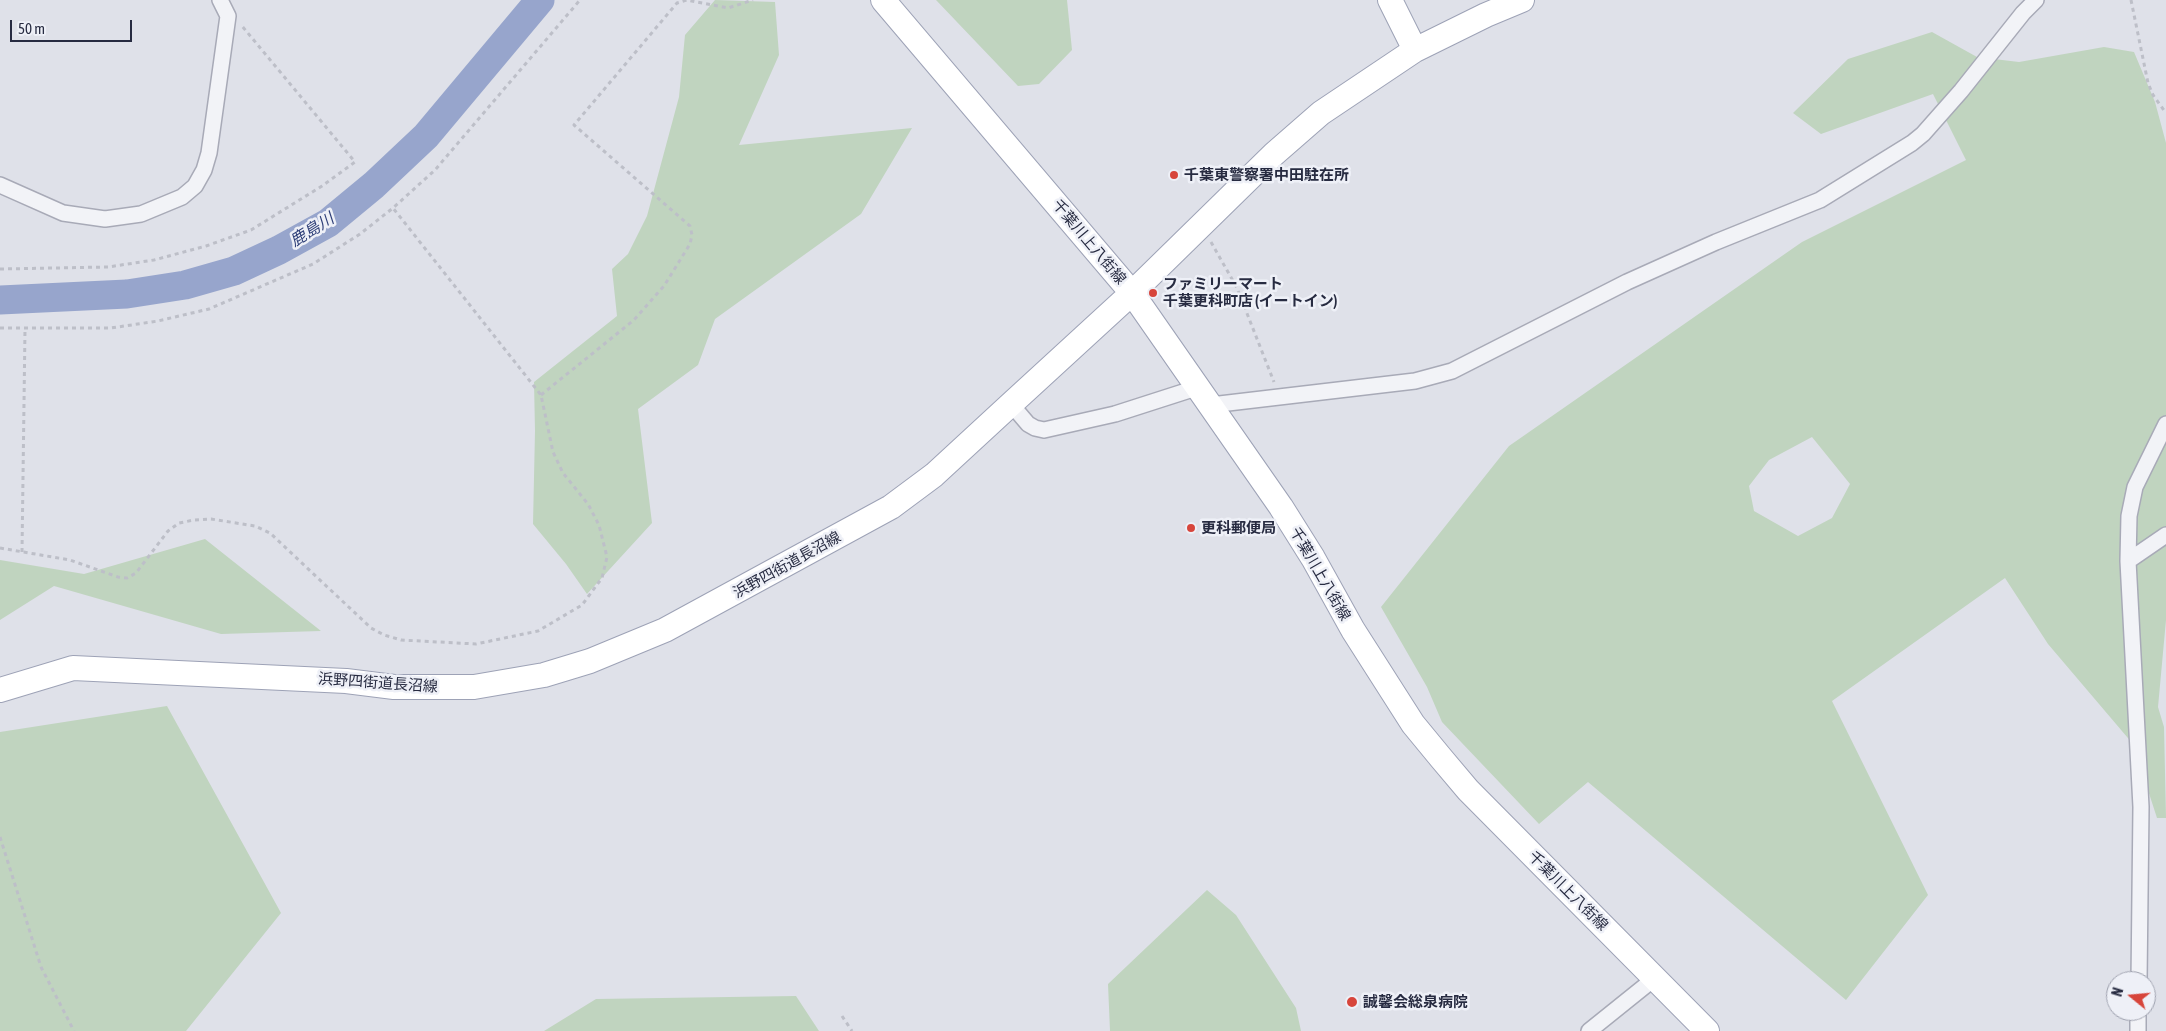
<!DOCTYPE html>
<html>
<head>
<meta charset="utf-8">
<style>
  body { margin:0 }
  #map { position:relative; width:2166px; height:1031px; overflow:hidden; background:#dfe1e9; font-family:"Asap Condensed",sans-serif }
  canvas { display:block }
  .north { position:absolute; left:2106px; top:971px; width:50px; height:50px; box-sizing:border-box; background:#eef0f7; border:1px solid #9ea1ae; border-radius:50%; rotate:287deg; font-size:14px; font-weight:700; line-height:20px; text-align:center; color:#272b41 }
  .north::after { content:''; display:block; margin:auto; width:18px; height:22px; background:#d7453b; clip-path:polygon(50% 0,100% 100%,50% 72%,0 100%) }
  .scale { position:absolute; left:10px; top:20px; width:122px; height:22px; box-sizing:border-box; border:2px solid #272b41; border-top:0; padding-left:6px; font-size:15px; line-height:18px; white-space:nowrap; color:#272b41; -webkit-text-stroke:4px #eef0f7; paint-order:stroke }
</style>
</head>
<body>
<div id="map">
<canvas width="2166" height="1031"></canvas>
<div class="north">N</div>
<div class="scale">50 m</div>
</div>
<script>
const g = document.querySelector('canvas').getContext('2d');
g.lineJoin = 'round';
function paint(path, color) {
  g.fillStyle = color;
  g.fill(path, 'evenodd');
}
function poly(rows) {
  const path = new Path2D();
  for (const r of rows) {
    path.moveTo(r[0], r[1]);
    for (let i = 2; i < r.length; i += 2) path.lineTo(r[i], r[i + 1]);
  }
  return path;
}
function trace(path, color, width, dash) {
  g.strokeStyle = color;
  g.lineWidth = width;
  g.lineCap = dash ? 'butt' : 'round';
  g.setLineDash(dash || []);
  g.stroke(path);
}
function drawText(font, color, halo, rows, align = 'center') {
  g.font = font + ' "Asap Condensed","Noto Sans JP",sans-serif';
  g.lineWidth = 5;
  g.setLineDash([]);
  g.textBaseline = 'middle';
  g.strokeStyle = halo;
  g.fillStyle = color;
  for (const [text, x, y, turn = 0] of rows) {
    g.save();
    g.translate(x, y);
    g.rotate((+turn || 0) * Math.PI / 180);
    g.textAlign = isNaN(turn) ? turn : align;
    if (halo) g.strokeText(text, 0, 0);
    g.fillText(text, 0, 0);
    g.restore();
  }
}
paint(poly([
  [715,0,775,2,779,55,739,145,912,128,861,214,715,319,698,365,638,409,652,523,587,594,566,564,533,524,535,431,534,382,617,316,612,269,628,254,647,216,679,97,685,35],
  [936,0,1067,0,1072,50,1039,84,1018,86],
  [1932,32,1977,57,2019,62,2104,47,2134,52,2155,102,2166,143,2166,620,2158,707,2164,727,2166,818,2157,818,2133,744,2048,644,2005,578,1832,701,1928,895,1846,1000,1588,782,1539,824,1442,722,1427,687,1381,607,1509,446,1802,242,1966,160,1933,94,1821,134,1793,113,1848,59],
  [1812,437,1850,484,1832,518,1798,536,1754,511,1749,486,1769,460],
  [205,539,321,631,221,634,54,586,0,620,0,560,84,574],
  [167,706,281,913,186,1031,0,1031,0,732],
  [1207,890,1236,915,1296,1008,1301,1031,1110,1031,1108,984],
  [796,996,819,1031,544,1031,596,999]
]), '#c0d4bf');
trace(poly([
  [0,300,127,294,185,285,234,271,279,250,328,223,374,185,426,136,540,0]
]), '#97a5cc', 29);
const street = poly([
  [0,185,63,213,105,219,141,214,182,197,195,186,204,170,209,153,228,16,220,0],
  [1011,404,1028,424,1035,428,1044,430,1115,414,1199,387],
  [1211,405,1415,381,1452,371,1627,282,1716,242,1820,200,1912,143,1923,134,1961,91,2023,13,2036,0],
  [2128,561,2166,535],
  [2139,981,2141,807,2128,561,2129,516,2135,487,2166,424],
  [1589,1031,1655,978],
  [2138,1031,2138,1011]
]);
const primary = poly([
  [883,0,1132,293,1281,507,1313,558,1353,630,1413,724,1441,758,1468,790,1707,1031],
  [1390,0,1415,50],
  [0,690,73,668,346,681,394,687,474,687,544,675,590,661,665,630,891,507,934,475,1011,404,1132,293,1274,154,1321,113,1415,50,1486,15,1522,0]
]);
trace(street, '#a8aab7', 18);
trace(primary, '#9da2b6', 26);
trace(poly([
  [2131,0,2148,83,2153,95,2166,113],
  [1211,242,1237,288,1274,382],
  [0,269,108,267,154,260,206,246,251,230,322,186,355,162,242,26],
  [0,328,111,328,158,321,209,309,313,264,360,234,393,208,435,170,580,0],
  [541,395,634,320,664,286,690,244,692,235,690,226,574,125,677,3,687,0,728,8,753,0],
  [0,548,70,560,118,577,127,578,136,573,168,531,179,523,194,520,211,519,255,526,270,533,371,628,384,635,401,640,476,644,538,631,582,605,602,578,607,557,599,525,588,504,563,473,553,452,541,395,393,208],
  [22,552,25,329],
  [0,837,41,967,74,1031],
  [842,1016,852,1031]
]), '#bdbfc8', 3, [4, 4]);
trace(street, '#f2f3f7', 15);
trace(primary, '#fff', 24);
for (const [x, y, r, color] of [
  [1174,175,5,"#d7453b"],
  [1153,293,5,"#d7453b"],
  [1191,528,5,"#d7453b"],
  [1352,1002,6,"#d7453b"]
]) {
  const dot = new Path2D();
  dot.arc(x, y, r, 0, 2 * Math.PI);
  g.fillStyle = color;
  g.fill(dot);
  trace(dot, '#eef0f7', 2);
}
drawText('bold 15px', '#272b41', '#eef0f7', [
  ["千葉東警察署中田駐在所",1184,175],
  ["ファミリーマート",1163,284],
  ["千葉更科町店 (イートイン)",1163,301],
  ["更科郵便局",1201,528],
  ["誠馨会総泉病院",1363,1002]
], 'left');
drawText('15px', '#272b41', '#eef0f7', [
  ["千葉川上八街線",1089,242,50],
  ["浜野四街道長沼線",787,565,-29],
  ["千葉川上八街線",1320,574,60],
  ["浜野四街道長沼線",378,683,4],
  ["千葉川上八街線",1568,891,45]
]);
drawText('italic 16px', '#2e3f78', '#eef0f7', [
  ["鹿島川",312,230,-32]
]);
</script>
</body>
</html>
